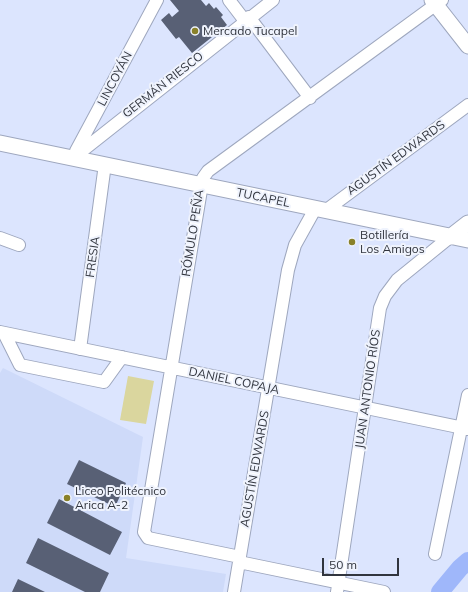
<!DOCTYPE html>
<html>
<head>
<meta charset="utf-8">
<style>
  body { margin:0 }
  #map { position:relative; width:468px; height:592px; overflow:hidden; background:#dce5fe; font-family:Mulish,sans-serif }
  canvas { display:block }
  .scale { position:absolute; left:322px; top:558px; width:77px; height:18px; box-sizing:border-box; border:2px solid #31353e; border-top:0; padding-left:5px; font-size:12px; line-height:14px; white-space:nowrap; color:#31353e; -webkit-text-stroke:3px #eff3fd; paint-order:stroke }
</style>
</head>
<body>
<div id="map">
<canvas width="468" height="592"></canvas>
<div class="scale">50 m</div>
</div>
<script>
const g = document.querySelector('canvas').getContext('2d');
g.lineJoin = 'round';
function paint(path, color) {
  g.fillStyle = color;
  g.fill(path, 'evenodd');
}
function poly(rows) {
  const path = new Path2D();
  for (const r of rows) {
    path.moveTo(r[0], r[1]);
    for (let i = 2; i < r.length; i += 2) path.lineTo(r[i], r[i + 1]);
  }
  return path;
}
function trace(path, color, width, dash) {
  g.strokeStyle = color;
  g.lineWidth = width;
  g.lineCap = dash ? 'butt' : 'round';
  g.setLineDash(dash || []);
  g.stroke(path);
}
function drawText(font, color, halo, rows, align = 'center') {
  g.font = font + ' Mulish,sans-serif';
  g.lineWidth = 4;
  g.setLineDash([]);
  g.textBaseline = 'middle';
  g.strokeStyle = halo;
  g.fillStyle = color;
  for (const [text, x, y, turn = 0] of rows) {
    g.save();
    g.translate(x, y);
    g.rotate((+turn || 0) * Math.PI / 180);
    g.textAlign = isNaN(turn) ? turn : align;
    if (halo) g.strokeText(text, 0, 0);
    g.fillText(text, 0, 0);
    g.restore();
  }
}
paint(poly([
  [3,368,143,437,126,558,226,574,223,592,0,592,0,373]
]), '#cedaf9');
paint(poly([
  [128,376,154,381,146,424,120,420]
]), '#dad69e');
trace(poly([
  [440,592,460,568,468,561]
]), '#9fb7fa', 18);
paint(poly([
  [170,0,201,0,206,6,209,3,214,9,216,7,223,15,221,17,227,25,192,53,179,37,176,39,161,20,169,13,172,17,179,11],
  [79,460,126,483,115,507,67,484],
  [59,499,122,532,110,555,47,523],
  [38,538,109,573,100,592,85,592,26,563],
  [18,579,45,592,12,592]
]), '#586075');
const minor = poly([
  [229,0,245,21],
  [249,17,310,98],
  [76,151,157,0],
  [73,158,273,0],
  [325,211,468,105],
  [0,238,19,245],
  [0,332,468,429],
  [4,333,20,365,104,382,122,357],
  [80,349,105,164],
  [435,554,468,395],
  [240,557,148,538,144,532,203,178,208,171,442,0],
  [239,562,384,592],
  [234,592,288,270,295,245,315,209],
  [337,592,380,308,385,296,397,280,450,237]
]);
const major = poly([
  [432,0,468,46],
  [0,143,468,240],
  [450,237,468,223]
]);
trace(minor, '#9ea7be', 14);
trace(major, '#9ea7be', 17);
trace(minor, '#fff', 12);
trace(major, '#fff', 15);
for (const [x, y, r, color] of [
  [195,31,4,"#898129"],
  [352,242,4,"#898129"],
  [67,498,4,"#898129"]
]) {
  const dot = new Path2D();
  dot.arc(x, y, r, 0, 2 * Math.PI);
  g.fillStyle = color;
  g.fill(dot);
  trace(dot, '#eff3fd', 1.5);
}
drawText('12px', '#31353e', '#eff3fd', [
  ["Mercado Tucapel",203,31],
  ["Botillería",360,235],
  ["Los Amigos",360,249],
  ["Liceo Politécnico",75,491],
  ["Arica A-2",75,505]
], 'left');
drawText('12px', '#31353e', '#eff3fd', [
  ["LINCOYÁN",115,79,-62],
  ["GERMÁN RIESCO",163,85,-38],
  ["AGUSTÍN EDWARDS",396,158,-36],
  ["TUCAPEL",263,198,12],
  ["RÓMULO PEÑA",193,233,-81],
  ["FRESIA",93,257,-82],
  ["DANIEL COPAJA",234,381,12],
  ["JUAN ANTONIO RÍOS",368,389,-82],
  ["AGUSTÍN EDWARDS",255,469,-80]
]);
</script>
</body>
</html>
